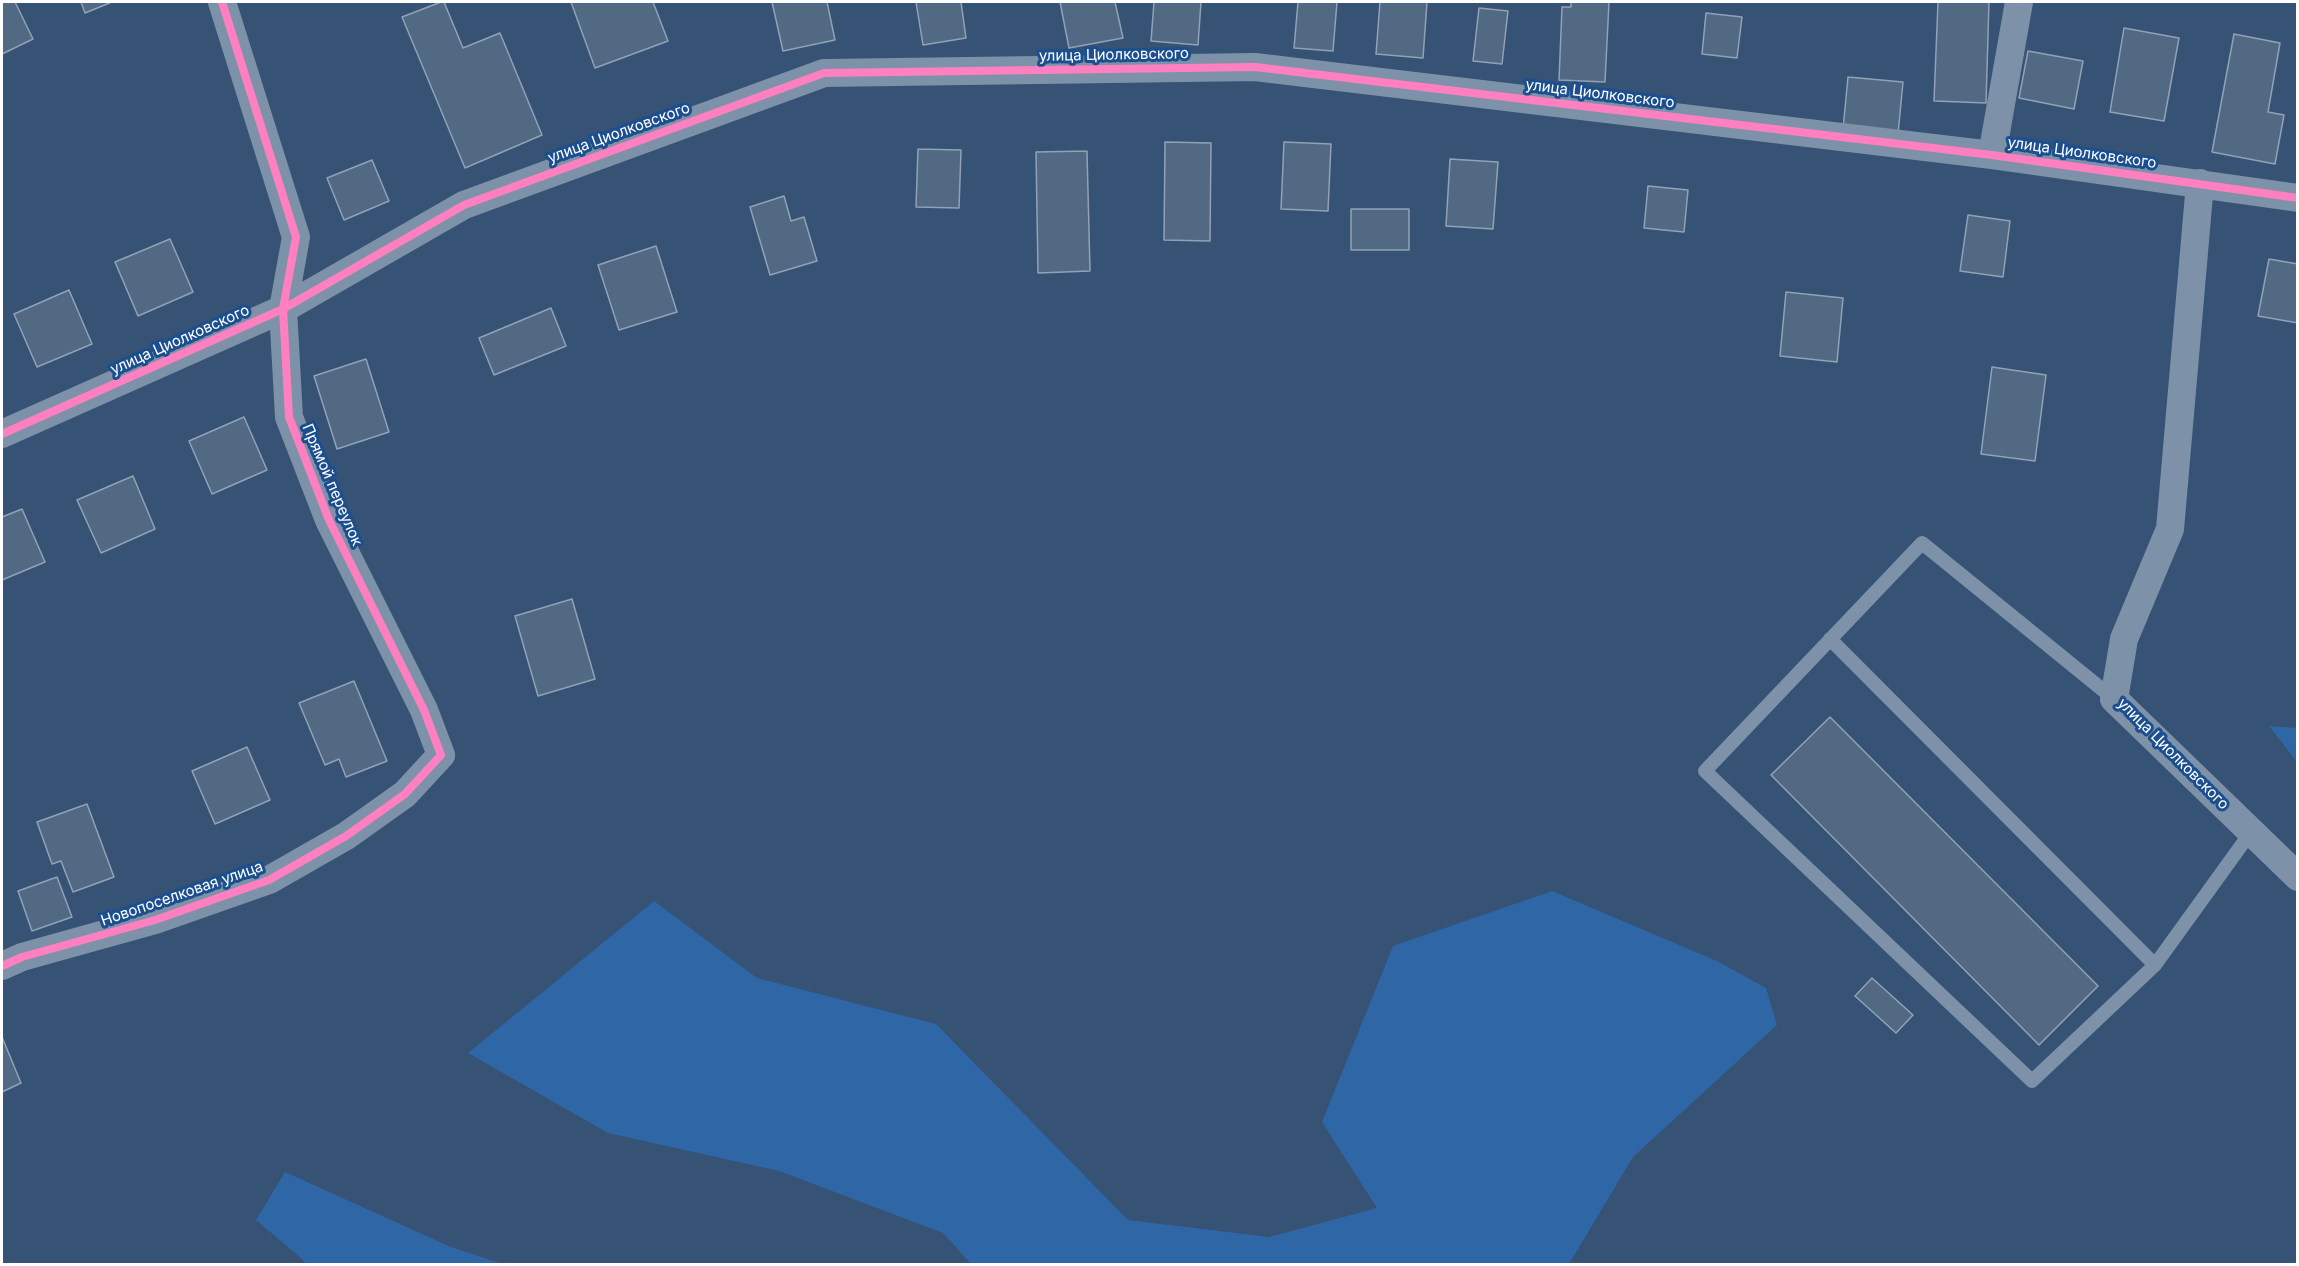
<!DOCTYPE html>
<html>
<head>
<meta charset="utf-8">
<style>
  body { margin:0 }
  #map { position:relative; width:2299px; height:1266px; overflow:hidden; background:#365274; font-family:Inter,sans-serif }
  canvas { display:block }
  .frame { position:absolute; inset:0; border:3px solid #fff; pointer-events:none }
</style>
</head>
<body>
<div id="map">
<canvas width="2299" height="1266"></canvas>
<div class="frame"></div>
</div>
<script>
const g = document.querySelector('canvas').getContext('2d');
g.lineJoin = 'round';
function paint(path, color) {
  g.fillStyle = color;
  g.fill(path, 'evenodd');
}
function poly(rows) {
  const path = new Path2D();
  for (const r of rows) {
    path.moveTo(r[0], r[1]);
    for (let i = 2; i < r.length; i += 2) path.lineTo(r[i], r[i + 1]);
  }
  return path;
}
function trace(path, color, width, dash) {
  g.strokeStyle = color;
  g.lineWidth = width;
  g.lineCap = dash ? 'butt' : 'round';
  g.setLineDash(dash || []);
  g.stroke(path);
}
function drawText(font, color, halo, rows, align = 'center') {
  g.font = font + ' Inter,sans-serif';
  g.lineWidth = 6;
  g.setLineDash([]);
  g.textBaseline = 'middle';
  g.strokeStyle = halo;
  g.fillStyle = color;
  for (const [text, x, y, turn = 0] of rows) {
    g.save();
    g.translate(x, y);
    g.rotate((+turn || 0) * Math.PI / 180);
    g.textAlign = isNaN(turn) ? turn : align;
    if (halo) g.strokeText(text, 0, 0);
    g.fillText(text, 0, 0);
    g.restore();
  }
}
paint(poly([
  [2269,726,2297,728,2297,762],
  [1552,891,1717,961,1766,988,1777,1025,1633,1157,1569,1264,971,1264,943,1233,779,1171,608,1133,468,1053,654,901,757,978,936,1024,1128,1220,1269,1237,1377,1208,1322,1122,1393,946],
  [285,1172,451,1247,503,1264,305,1264,302,1259,256,1220]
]), '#2f66a5');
const building = poly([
  [2,2,15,2,33,39,2,54,2,2],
  [81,2,112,2,85,13,81,2],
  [441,2,444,2,463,48,500,33,542,135,465,168,402,17,441,2],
  [571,2,653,2,668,41,595,68,571,2],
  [772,2,827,2,835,40,783,51,772,2],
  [916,2,961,2,966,38,923,45,916,2],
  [1060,2,1115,2,1123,38,1069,48,1060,2],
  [1154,2,1201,2,1198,45,1151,41,1154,2],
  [1298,2,1337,2,1333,51,1294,48,1298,2],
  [1380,2,1427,2,1423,58,1376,54,1380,2],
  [1571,2,1609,2,1605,82,1559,80,1562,7,1571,7,1571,2],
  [1938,2,1989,2,1986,103,1934,101,1938,2],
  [1479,8,1508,11,1502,64,1473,61,1479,8],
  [1706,13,1742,17,1737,58,1702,54,1706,13],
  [2124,28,2179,38,2164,121,2110,112,2124,28],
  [2234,34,2280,43,2268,112,2284,115,2275,164,2212,152,2234,34],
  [2028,51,2083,61,2074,109,2019,98,2028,51],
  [1848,77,1903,82,1898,134,1843,129,1848,77],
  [1165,142,1211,143,1210,241,1164,240,1165,142],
  [1284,142,1331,144,1328,211,1281,209,1284,142],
  [918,149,961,150,959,208,916,207,918,149],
  [1087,151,1090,271,1038,273,1036,152,1087,151],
  [1450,159,1498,162,1493,229,1446,226,1450,159],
  [372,160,389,201,344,220,327,178,372,160],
  [1648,186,1688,190,1684,232,1644,228,1648,186],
  [784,196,791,221,804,217,817,261,770,275,750,207,784,196],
  [1351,209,1409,209,1409,250,1351,250,1351,209],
  [1968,215,2010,221,2003,277,1960,271,1968,215],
  [170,239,193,292,138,316,115,262,170,239],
  [656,246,677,312,619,330,598,265,656,246],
  [2269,259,2298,264,2298,323,2258,316,2269,259],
  [69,290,92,344,37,367,14,314,69,290],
  [1786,292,1843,298,1837,362,1780,356,1786,292],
  [551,308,566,346,494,375,479,338,551,308],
  [366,359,389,432,337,449,314,376,366,359],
  [1992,367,2046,375,2035,461,1981,454,1992,367],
  [244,417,267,470,212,494,189,441,244,417],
  [133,476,155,529,101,553,77,500,133,476],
  [22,509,45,562,2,580,2,517,22,509],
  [572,599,595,679,538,696,515,616,572,599],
  [354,681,387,761,346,777,339,759,325,765,299,703,354,681],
  [1830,717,2098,986,2039,1045,1771,775,1830,717],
  [247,747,270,800,215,824,192,771,247,747],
  [87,804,114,877,73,892,61,861,52,864,37,822,87,804],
  [57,877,72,917,32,931,18,891,57,877],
  [1872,978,1913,1015,1896,1033,1855,996,1872,978],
  [2,1037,21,1083,2,1092,2,1037]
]);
paint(building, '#526984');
trace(building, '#92a2b6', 1.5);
trace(poly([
  [1830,639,2155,965],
  [2114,699,1922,543,1705,771,2032,1081,2155,965,2251,832]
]), '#7d92a8', 14);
trace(poly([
  [1992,155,2019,2],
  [2200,183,2170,529,2124,639,2114,699,2298,877],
  [2,434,283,309,464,205,824,73,1255,67,1992,155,2298,198],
  [2,966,22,957,155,920,269,880,346,836,405,794,441,755,424,710,329,520,289,417,283,309,296,237,222,2]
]), '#7d92a8', 28);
trace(poly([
  [2,434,283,309,464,205,824,73,1255,67,1992,155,2298,198],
  [2,966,22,957,155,920,269,880,346,836,405,794,441,755,424,710,329,520,289,417,283,309,296,237,222,2]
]), '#ff80c0', 8);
drawText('15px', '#fff', '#1b4f8f', [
  ["улица Циолковского",1114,55,-1],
  ["улица Циолковского",1600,94,7],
  ["улица Циолковского",619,133,-20],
  ["улица Циолковского",2082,153,8],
  ["улица Циолковского",180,340,-24],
  ["Прямой переулок",332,485,67],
  ["улица Циолковского",2173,754,45],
  ["Новопоселковая улица",182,894,-19]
]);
</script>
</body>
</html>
